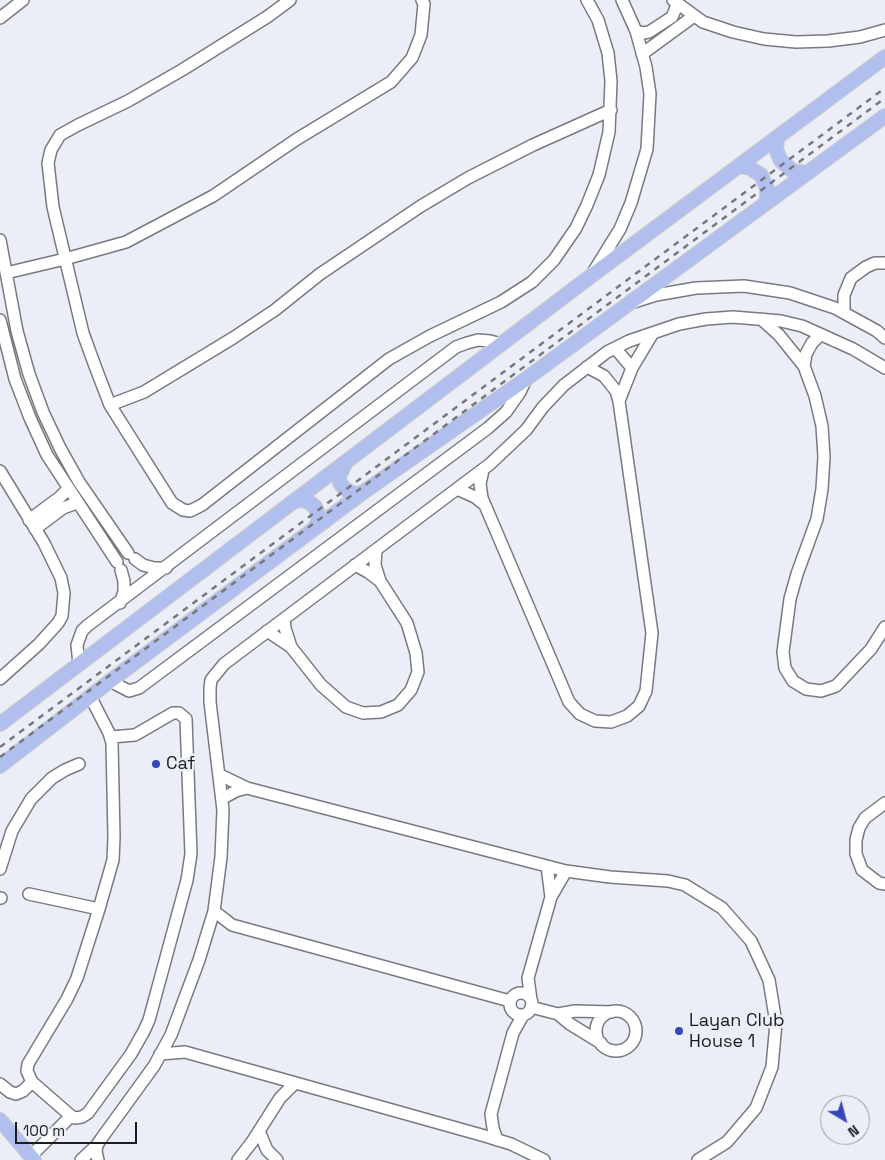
<!DOCTYPE html>
<html>
<head>
<meta charset="utf-8">
<style>
  body { margin:0 }
  #map { position:relative; width:885px; height:1160px; overflow:hidden; background:#ebeef6; font-family:"Space Grotesk",sans-serif }
  canvas { display:block }
  .north { position:absolute; left:820px; top:1095px; width:50px; height:50px; box-sizing:border-box; background:#ebeef6; border:1px solid #989aa0; border-radius:50%; rotate:143deg; font-size:14px; font-weight:700; line-height:20px; text-align:center; color:#1c1d20 }
  .north::after { content:''; display:block; margin:auto; width:18px; height:22px; background:#3647b9; clip-path:polygon(50% 0,100% 100%,50% 72%,0 100%) }
  .scale { position:absolute; left:15px; top:1122px; width:122px; height:22px; box-sizing:border-box; border:2px solid #1c1d20; border-top:0; padding-left:6px; font-size:15px; line-height:18px; white-space:nowrap; color:#1c1d20; -webkit-text-stroke:4px #ebeef6; paint-order:stroke }
</style>
</head>
<body>
<div id="map">
<canvas width="885" height="1160"></canvas>
<div class="north">N</div>
<div class="scale">100 m</div>
</div>
<script>
const g = document.querySelector('canvas').getContext('2d');
g.lineJoin = 'round';
function poly(rows) {
  const path = new Path2D();
  for (const r of rows) {
    if (r.length === 3) {
      path.moveTo(r[0] + r[2], r[1]);
      path.arc(r[0], r[1], r[2], 0, 2 * Math.PI);
      continue;
    }
    path.moveTo(r[0], r[1]);
    for (let i = 2; i < r.length; i += 2) path.lineTo(r[i], r[i + 1]);
  }
  return path;
}
function trace(path, color, width, dash) {
  g.strokeStyle = color;
  g.lineWidth = width;
  g.lineCap = dash ? 'butt' : 'round';
  g.setLineDash(dash || []);
  g.stroke(path);
}
function drawText(font, color, halo, rows, align = 'center') {
  g.font = font + ' "Space Grotesk",sans-serif';
  g.lineWidth = 5;
  g.setLineDash([]);
  g.textBaseline = 'middle';
  g.strokeStyle = halo;
  g.fillStyle = color;
  for (const [text, x, y, turn = 0] of rows) {
    g.save();
    g.translate(x, y);
    g.rotate((+turn || 0) * Math.PI / 180);
    g.textAlign = isNaN(turn) ? turn : align;
    if (halo) g.strokeText(text, 0, 0);
    g.fillText(text, 0, 0);
    g.restore();
  }
}
const minor = poly([
  [290,0,267,17,182,70,128,101,78,125,60,135,51,150,48,163,53,207,83,333,95,366,110,405,172,503,183,510,190,511,202,505,389,359,430,336,501,302,532,282,554,260,576,228,587,205,599,175,609,132,611,81,608,53,598,20,587,0],
  [673,0,703,22,733,32,764,39,796,42,828,41,860,37,885,30],
  [0,18,23,0],
  [636,31,643,33,649,32,672,17,675,10,677,3],
  [642,54,694,16],
  [0,240,17,331,29,374,43,412,60,448,79,482,128,553],
  [594,271,620,229,631,203,647,149,650,94,646,67,636,31,622,0],
  [6,273,65,259,126,242,213,196,297,139,391,82,412,58,421,35,424,4,422,0],
  [634,302,656,295,696,288,744,286,790,293,835,308,877,331,885,338],
  [844,313,844,295,851,278,866,267,875,263,885,263],
  [761,319,779,335,804,366,815,396,822,426,824,457,822,489,817,519,797,574,790,599,783,652,785,668,793,681,806,689,821,691,836,686,871,649,885,627],
  [0,320,15,379,30,418,47,455,117,562],
  [615,348,632,368],
  [804,366,806,354,812,343,820,335],
  [619,401,632,368,653,333],
  [110,405,144,392,233,338,275,310,320,274,421,206,468,178,533,145,611,110],
  [483,470,480,484,482,498,569,702,580,714,595,721,611,722,627,716,639,706,646,691,652,633,619,401,616,391,604,376,587,367],
  [0,471,44,543,61,578,64,593,62,616,58,623,39,644,0,679],
  [457,489,475,497,485,505],
  [29,520,60,497,68,489],
  [35,529,63,508,77,503],
  [135,559,143,565,154,568,166,568],
  [355,565,368,572,380,581],
  [120,603,124,592,124,581,121,570],
  [284,619,285,628,291,647],
  [267,631,291,647,321,685,346,707,363,713,381,712,398,705,411,690,418,672,416,653,407,623,380,581,375,565,376,550],
  [79,664,77,645,82,631,87,626,456,347,467,343,478,340,490,341,501,344],
  [110,681,129,691,139,688,488,428,506,412,520,392,526,379],
  [90,696,109,733,112,743,114,837,113,860,99,909,77,978,67,999,28,1064,27,1071,32,1082,71,1116,75,1118,82,1117,88,1113,131,1054,144,1031,149,1020,187,880,191,854,186,719,179,713,173,713,135,735,111,737],
  [220,775,247,788,566,871,610,877,668,881,685,885,722,908,751,941,769,980,776,1023,772,1067,756,1108,727,1142,698,1160],
  [223,798,236,791,247,788],
  [885,803,865,818,859,828,856,840,856,854,862,870,879,883,885,884],
  [547,866,551,897],
  [0,869,12,831,31,799,52,778,65,770,79,764],
  [29,894,99,909],
  [0,898,1,898],
  [214,911,232,925,510,1001],
  [521,1004,11],
  [531,1000,528,978,551,897,566,871],
  [531,1007,558,1014,575,1011,612,1012],
  [616,1031,20],
  [558,1014,570,1024,601,1043],
  [160,1054,185,1052,485,1136,511,1144,544,1160],
  [0,1084,10,1092,16,1094,23,1091,32,1082],
  [259,1131,267,1150,277,1160],
  [497,1140,493,1128,491,1114,513,1033,523,1015],
  [31,1156,71,1116],
  [81,1160,97,1145],
  [98,1160,96,1152,97,1145,101,1139,154,1066,171,1035,199,960,214,911,221,857,223,810,210,702,210,688,211,680,224,664,490,464,526,430,543,407,564,385,607,352,629,341,679,324,706,319,733,317,781,321,802,326,853,349,885,368],
  [238,1160,252,1142,280,1098,295,1083]
]);
const major = poly([
  [777,138,776,149,781,161,793,171,807,173],
  [739,166,750,168,761,175,767,188,767,202],
  [345,464,339,476,340,483,344,488,349,492,356,494,362,493],
  [295,501,302,500,309,502,315,507,318,514,318,521,315,528],
  [0,724,591,276,885,57],
  [0,766,110,681,362,493,526,379,885,116],
  [0,1120,34,1160]
]);
trace(minor, '#787a82', 14);
trace(major, '#cdcdce', 16);
trace(minor, '#fff', 11);
trace(major, '#b1bfef', 14);
trace(poly([
  [0,747,885,88],
  [0,757,885,98]
]), '#76787d', 2.5, [6, 6]);
for (const [x, y, r, color] of [
  [156,764,5,"#3647b9"],
  [679,1031,5,"#3647b9"]
]) {
  const dot = new Path2D();
  dot.arc(x, y, r, 0, 2 * Math.PI);
  g.fillStyle = color;
  g.fill(dot);
  trace(dot, '#ebeef6', 2);
}
drawText('18px', '#1c1d20', '#ebeef6', [
  ["Caf",166,764],
  ["Layan Club",689,1021],
  ["House 1",689,1042]
], 'left');
</script>
</body>
</html>
